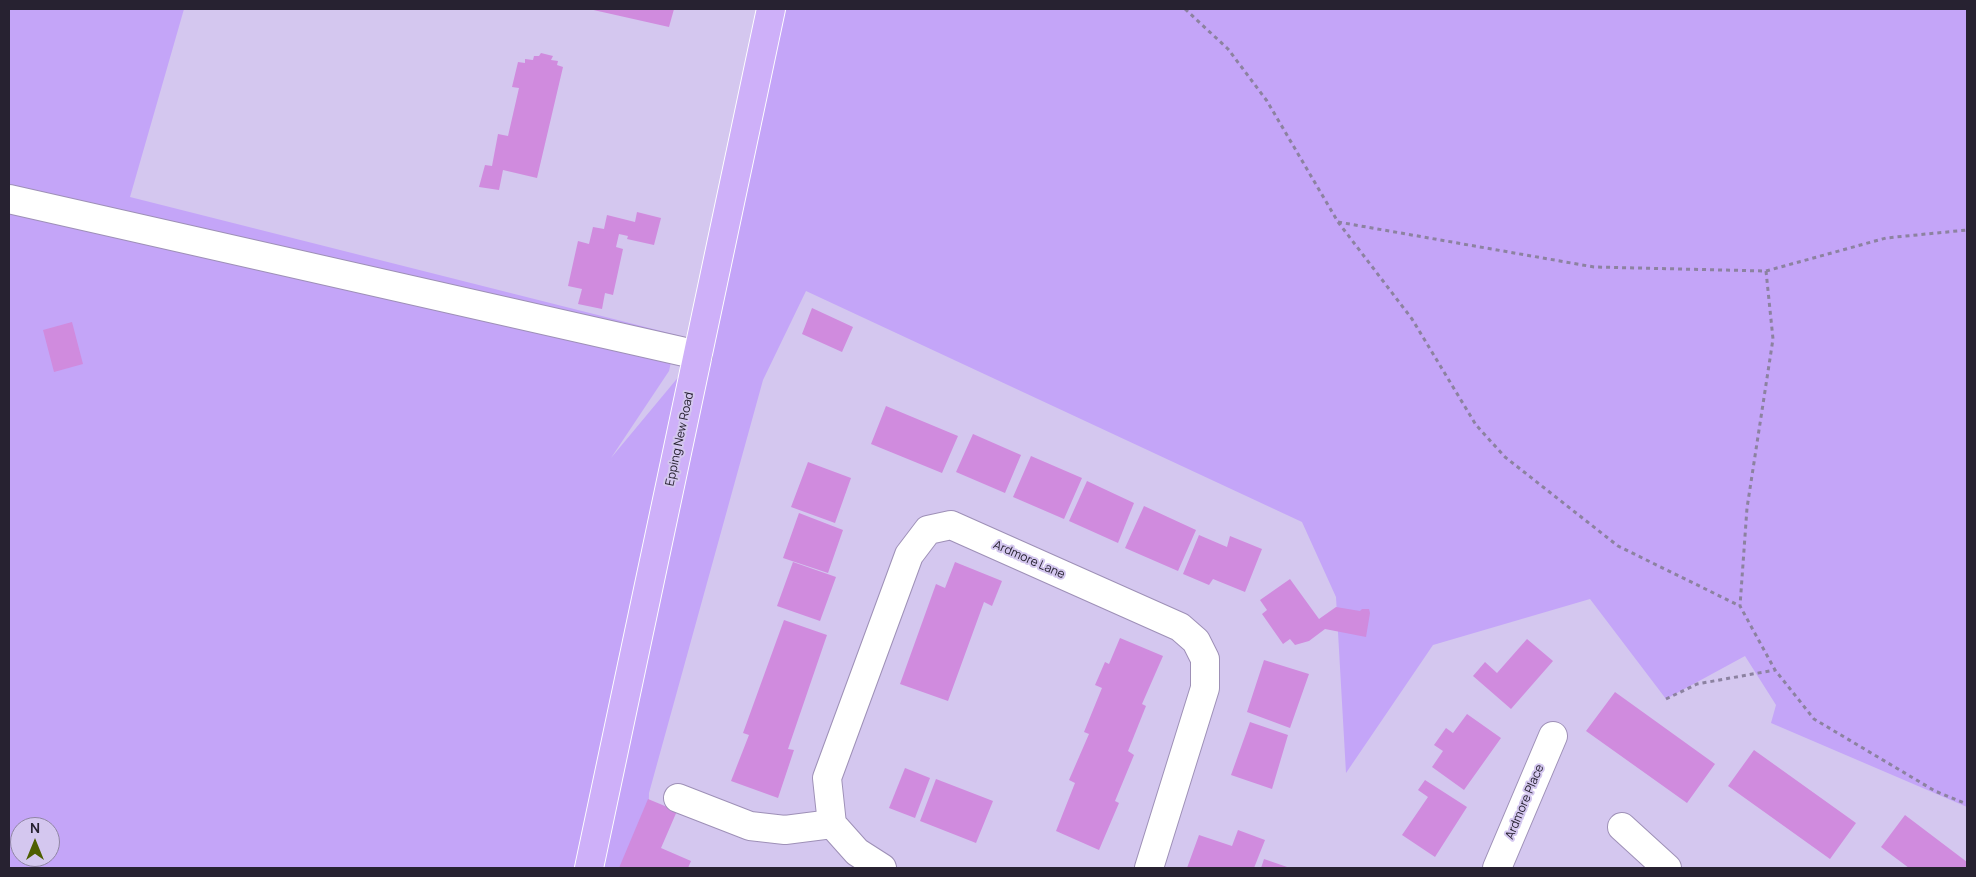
<!DOCTYPE html>
<html>
<head>
<meta charset="utf-8">
<style>
  body { margin:0 }
  #map { position:relative; width:1976px; height:877px; overflow:hidden; background:#d4c7ef; font-family:Manrope,sans-serif }
  canvas { display:block }
  .frame { position:absolute; inset:0; border:10px solid #272231; pointer-events:none }
  .north { position:absolute; left:10px; top:817px; width:50px; height:50px; box-sizing:border-box; background:#d4c7ef; border:1px solid #8f85a3; border-radius:50%; rotate:0deg; font-size:14px; font-weight:700; line-height:20px; text-align:center; color:#272231 }
  .north::after { content:''; display:block; margin:auto; width:18px; height:22px; background:#4e5e00; clip-path:polygon(50% 0,100% 100%,50% 72%,0 100%) }
</style>
</head>
<body>
<div id="map">
<canvas width="1976" height="877"></canvas>
<div class="frame"></div>
<div class="north">N</div>
</div>
<script>
const g = document.querySelector('canvas').getContext('2d');
g.lineJoin = 'round';
function paint(path, color) {
  g.fillStyle = color;
  g.fill(path, 'evenodd');
}
function poly(rows) {
  const path = new Path2D();
  for (const r of rows) {
    path.moveTo(r[0], r[1]);
    for (let i = 2; i < r.length; i += 2) path.lineTo(r[i], r[i + 1]);
  }
  return path;
}
function trace(path, color, width, dash) {
  g.strokeStyle = color;
  g.lineWidth = width;
  g.lineCap = dash ? 'butt' : 'round';
  g.setLineDash(dash || []);
  g.stroke(path);
}
function drawText(font, color, halo, rows, align = 'center') {
  g.font = font + ' Manrope,sans-serif';
  g.lineWidth = 4;
  g.setLineDash([]);
  g.textBaseline = 'middle';
  g.strokeStyle = halo;
  g.fillStyle = color;
  for (const [text, x, y, turn = 0] of rows) {
    g.save();
    g.translate(x, y);
    g.rotate((+turn || 0) * Math.PI / 180);
    g.textAlign = isNaN(turn) ? turn : align;
    if (halo) g.strokeText(text, 0, 0);
    g.fillText(text, 0, 0);
    g.restore();
  }
}
paint(poly([
  [9,9,184,9,130,197,677,335,669,371,611,458,705,345,773,9,1967,9,1967,807,1771,723,1776,705,1745,656,1666,699,1590,599,1433,645,1346,773,1336,597,1302,522,806,291,763,380,649,793,647,868,9,868],
  [20,827,50,827,50,857,20,857]
]), '#c4a5f8');
paint(poly([
  [589,9,674,9,669,27],
  [541,53,553,56,551,60,558,61,557,65,563,67,537,178,503,170,499,190,479,187,485,165,492,166,498,134,508,136,519,88,512,87,518,62,525,63,525,59,533,60,534,56,539,56],
  [637,212,661,218,654,245,627,239,628,236,619,234,616,247,623,249,613,295,605,293,602,309,578,304,582,289,568,286,578,241,589,244,593,227,604,229,607,215,635,222],
  [812,308,853,327,842,352,802,334],
  [72,322,83,364,54,372,43,330],
  [886,406,958,436,942,473,871,444],
  [973,434,1021,455,1005,493,956,472],
  [1031,456,1082,478,1064,519,1013,497],
  [808,462,851,478,835,523,791,507],
  [1087,481,1134,503,1118,543,1069,521],
  [1144,506,1196,530,1178,571,1125,548],
  [799,513,843,530,828,573,783,558],
  [1199,535,1227,547,1230,536,1262,549,1245,592,1213,579,1209,585,1183,574],
  [793,562,836,577,820,621,777,606],
  [955,562,1002,581,992,606,984,602,948,701,900,684,936,584,945,588],
  [1290,579,1319,619,1336,607,1360,611,1362,609,1369,609,1370,613,1366,637,1325,629,1309,641,1295,645,1290,639,1283,644,1262,614,1267,610,1260,600],
  [784,620,827,635,788,749,794,750,778,798,731,781,749,735,743,733],
  [1120,638,1163,656,1142,704,1146,706,1128,751,1134,755,1115,801,1119,803,1099,850,1056,831,1075,783,1069,780,1089,734,1084,732,1102,688,1095,685,1105,662,1109,664],
  [1527,639,1553,661,1511,709,1473,676,1485,662,1497,673],
  [1264,660,1309,674,1290,728,1247,712],
  [1615,692,1715,764,1687,803,1586,731],
  [1467,714,1501,738,1464,790,1432,767,1443,751,1434,745,1446,728,1453,733],
  [1250,722,1288,735,1272,789,1231,775],
  [1754,750,1856,823,1830,859,1728,786],
  [905,768,930,778,915,818,889,808],
  [936,779,993,801,976,843,920,821],
  [1425,780,1467,807,1435,857,1402,835,1428,797,1418,790],
  [648,799,677,811,661,848,691,861,688,868,619,868],
  [1905,815,1967,862,1967,868,1909,868,1881,847],
  [1238,830,1265,840,1254,868,1187,868,1199,835,1232,846],
  [1264,859,1290,868,1261,868]
]), '#d08bde');
const minor = poly([
  [9,199,698,355],
  [678,798,750,826,785,830,832,824],
  [1622,827,1667,868],
  [882,868,857,852,832,824,827,778,909,555,928,530,951,525,1180,627,1196,641,1205,659,1205,688,1149,868],
  [1497,868,1553,736]
]);
const major = poly([
  [589,868,771,9]
]);
trace(minor, '#9e90b7', 30);
trace(major, '#fff', 30);
trace(poly([
  [1185,9,1228,49,1267,101,1338,222,1412,319,1476,425,1505,457,1618,546,1740,606],
  [1338,222,1594,267,1766,271,1886,238,1967,230],
  [1766,271,1773,339,1747,508,1740,606,1775,670,1814,719,1935,791,1967,804],
  [1666,699,1697,684,1775,670]
]), '#8c82a0', 3, [4, 4]);
trace(minor, '#fff', 28);
trace(major, '#ceb0f9', 28);
drawText('12px', '#272231', '#d4c7ef', [
  ["Epping New Road",680,439,-78],
  ["Ardmore Lane",1029,560,24],
  ["Ardmore Place",1525,802,-67]
]);
</script>
</body>
</html>
